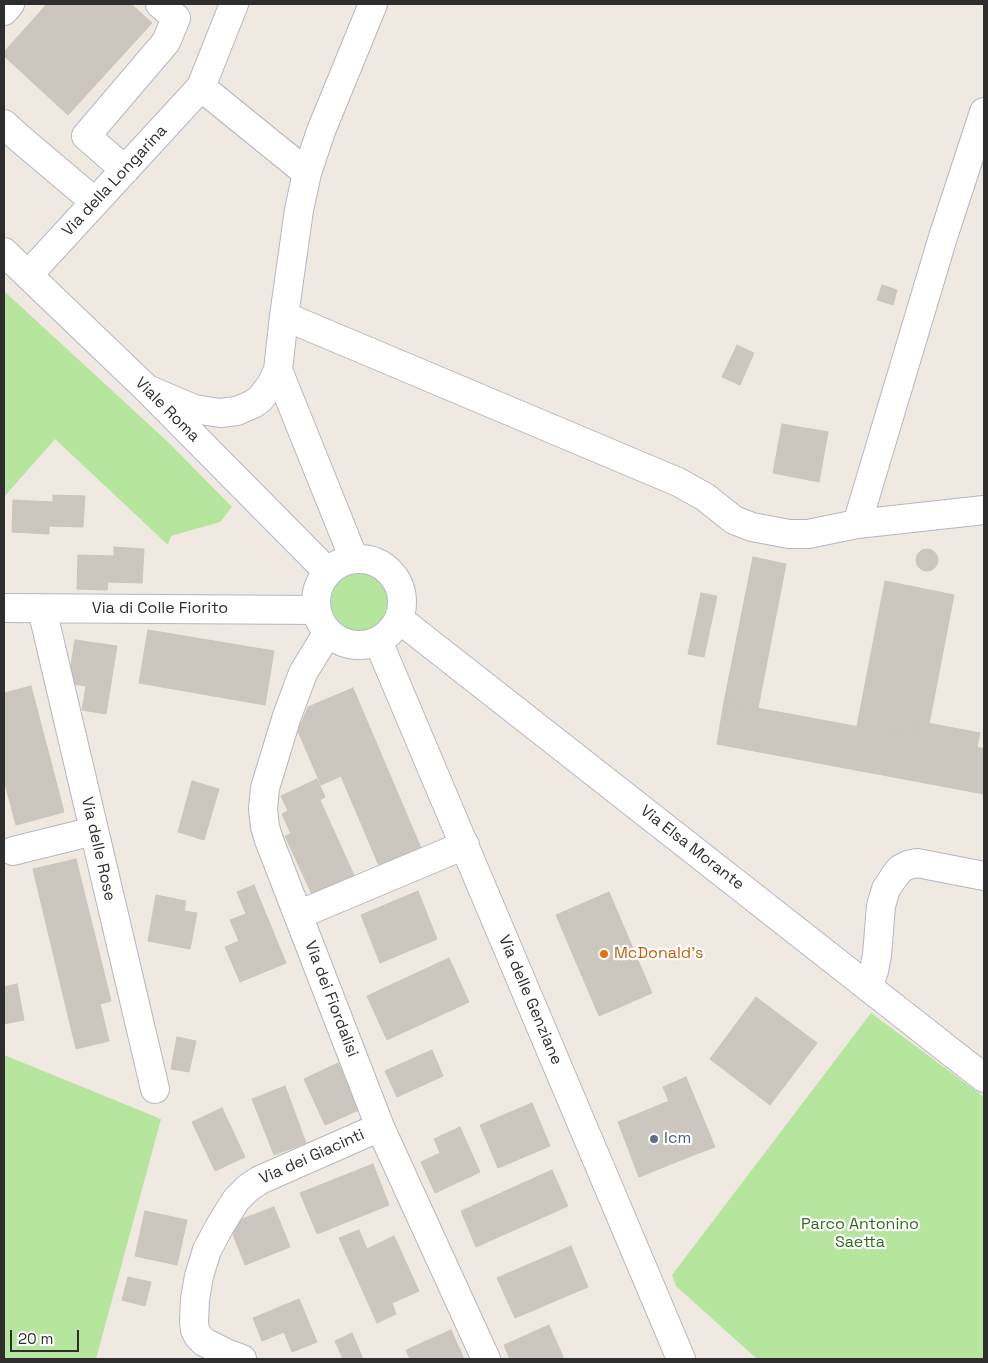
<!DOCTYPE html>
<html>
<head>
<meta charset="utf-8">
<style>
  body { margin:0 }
  #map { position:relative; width:988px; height:1363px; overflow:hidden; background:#efe9e1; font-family:"Space Grotesk",sans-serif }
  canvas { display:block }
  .frame { position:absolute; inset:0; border:5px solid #2e2e2e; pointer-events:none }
  .scale { position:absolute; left:10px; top:1330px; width:69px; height:22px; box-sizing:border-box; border:2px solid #2e2e2e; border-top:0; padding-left:6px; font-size:15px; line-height:18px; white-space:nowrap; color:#2e2e2e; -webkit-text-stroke:4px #fff; paint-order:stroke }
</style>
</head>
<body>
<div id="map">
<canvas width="988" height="1363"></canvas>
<div class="frame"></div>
<div class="scale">20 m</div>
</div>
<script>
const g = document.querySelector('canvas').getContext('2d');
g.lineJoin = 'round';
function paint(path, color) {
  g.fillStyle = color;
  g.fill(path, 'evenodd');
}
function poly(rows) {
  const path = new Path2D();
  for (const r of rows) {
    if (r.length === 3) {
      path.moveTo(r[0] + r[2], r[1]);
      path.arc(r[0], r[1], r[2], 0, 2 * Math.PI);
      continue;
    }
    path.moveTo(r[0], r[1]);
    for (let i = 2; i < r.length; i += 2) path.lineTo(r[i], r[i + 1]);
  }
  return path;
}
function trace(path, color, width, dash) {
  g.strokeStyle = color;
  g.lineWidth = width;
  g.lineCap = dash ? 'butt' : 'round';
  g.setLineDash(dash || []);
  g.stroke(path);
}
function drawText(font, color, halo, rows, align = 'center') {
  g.font = font + ' "Space Grotesk",sans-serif';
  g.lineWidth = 4.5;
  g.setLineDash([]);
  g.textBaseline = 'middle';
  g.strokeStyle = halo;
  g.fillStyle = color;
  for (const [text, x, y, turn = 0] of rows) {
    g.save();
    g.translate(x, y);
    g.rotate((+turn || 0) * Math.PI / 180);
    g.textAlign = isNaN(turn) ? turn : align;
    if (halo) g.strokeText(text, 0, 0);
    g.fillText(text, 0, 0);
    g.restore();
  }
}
paint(poly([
  [4,291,169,443,232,507,220,522,171,536,168,545,55,439,4,497],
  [360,602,29],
  [871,1013,984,1097,984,1359,757,1359,676,1286,672,1275],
  [4,1055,161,1119,96,1359,4,1359]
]), '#b6e59e');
const building = poly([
  [47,4,131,4,152,23,68,115,4,56,4,52,47,4],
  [882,285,897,290,893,305,877,300,882,285],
  [737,345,754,353,740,385,722,377,737,345],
  [782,424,828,432,819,482,773,473,782,424],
  [53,495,85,496,83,527,49,526,49,534,12,532,13,500,53,502,53,495],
  [114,547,144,549,142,583,108,582,107,590,77,589,78,555,114,556,114,547],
  [927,560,11],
  [753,557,786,564,758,708,724,702,753,557],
  [885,581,954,595,929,724,917,721,914,737,857,726,885,581],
  [701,593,717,596,704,657,688,654,701,593],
  [148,630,274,651,265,705,139,683,148,630],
  [75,640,117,646,106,714,82,710,86,686,68,683,75,640],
  [31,686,64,812,16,825,4,780,4,693,31,686],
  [353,688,424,855,382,873,341,776,321,785,298,731,308,707,353,688],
  [724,702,914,737,917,721,980,733,977,747,984,749,984,794,717,744,724,702],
  [317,779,325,797,320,800,357,882,315,901,285,836,291,834,282,814,288,811,281,796,317,779],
  [192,781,219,789,204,840,178,832,192,781],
  [76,859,111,1001,100,1004,109,1041,76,1049,33,869,76,859],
  [254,885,286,963,240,982,225,947,239,941,230,920,246,914,237,892,254,885],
  [418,891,437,939,380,963,361,915,418,891],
  [609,892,652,993,599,1016,556,915,609,892],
  [156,895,186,901,184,911,197,913,190,949,148,941,156,895],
  [449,958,469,1002,387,1040,367,996,449,958],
  [17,984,24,1020,4,1024,4,987,17,984],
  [756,997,817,1043,770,1105,710,1059,756,997],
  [177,1037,196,1041,189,1072,171,1069,177,1037],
  [432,1050,443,1076,397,1097,385,1071,432,1050],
  [338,1063,359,1110,325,1125,304,1079,338,1063],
  [686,1077,715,1147,691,1156,663,1087,686,1077],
  [285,1086,306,1143,274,1155,252,1099,285,1086],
  [669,1101,691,1156,639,1177,618,1122,669,1101],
  [532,1103,550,1146,498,1168,480,1125,532,1103],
  [222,1108,245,1157,215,1171,192,1122,222,1108],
  [460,1127,480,1172,435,1193,421,1162,440,1153,434,1139,460,1127],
  [373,1164,389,1205,317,1234,300,1193,373,1164],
  [552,1170,568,1206,476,1247,461,1211,552,1170],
  [274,1207,290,1247,245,1265,229,1224,274,1207],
  [145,1211,187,1220,177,1265,135,1256,145,1211],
  [359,1230,367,1249,394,1236,419,1291,392,1303,396,1314,377,1323,339,1238,359,1230],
  [571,1246,588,1287,515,1318,497,1278,571,1246],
  [128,1277,151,1282,145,1306,122,1300,128,1277],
  [299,1299,317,1342,292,1352,284,1332,262,1341,253,1318,299,1299],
  [549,1325,564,1359,510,1359,504,1345,549,1325],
  [451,1330,464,1359,410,1359,406,1350,451,1330],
  [352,1333,363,1359,343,1359,335,1341,352,1333]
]);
paint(building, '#cbc7bf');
trace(building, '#cbc5ba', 1);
const minor = poly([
  [4,11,10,4],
  [201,87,307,173],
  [4,124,18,137,95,202],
  [125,170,86,136,166,42,176,18,160,4],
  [4,252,147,389,328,572],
  [28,275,201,87,234,4],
  [284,316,678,482,705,497,734,520,752,527,789,534,808,534,857,524,984,510],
  [278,370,354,559],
  [147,389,194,409,220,413,237,411,253,404,260,399,271,385,278,370,284,316,299,210,307,173,321,131,373,4],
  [857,524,943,237,984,112],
  [359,602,43],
  [4,608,317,610],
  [42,609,155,1089],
  [399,619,984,1078],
  [328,632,303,673,287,716,265,788,263,809,265,827,269,840,380,1127,486,1359],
  [378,641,681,1359],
  [13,851,94,831],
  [298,915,465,845],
  [868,986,874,971,877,955,881,906,883,899,886,889,894,877,900,869,908,865,917,863,984,876],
  [242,1359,228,1354,204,1342,198,1336,195,1330,194,1322,195,1299,199,1276,207,1250,221,1224,236,1200,248,1188,260,1180,380,1127]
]);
trace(minor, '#b4b7c1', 30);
trace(minor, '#fff', 28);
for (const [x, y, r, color] of [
  [604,954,5,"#e8710a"],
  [654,1139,5,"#5c6f8a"]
]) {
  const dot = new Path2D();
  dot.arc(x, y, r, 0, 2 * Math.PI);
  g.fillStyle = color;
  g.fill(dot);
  trace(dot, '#fff', 2);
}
drawText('16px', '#2e2e2e', '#fff', [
  ["Via della Longarina",115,181,-47],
  ["Viale Roma",167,410,45],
  ["Via di Colle Fiorito",160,609],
  ["Via Elsa Morante",692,848,38],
  ["Via delle Rose",98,849,77],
  ["Via dei Fiordalisi",331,999,69],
  ["Via delle Genziane",530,1000,67],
  ["Via dei Giacinti",312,1157,-24]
]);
drawText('16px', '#c56008', '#fff', [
  ["McDonald's",614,954]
], 'left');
drawText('16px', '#4e5e75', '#fff', [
  ["Icm",664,1139]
], 'left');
drawText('16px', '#2c6e1b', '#fff', [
  ["Parco Antonino",860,1225],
  ["Saetta",860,1243]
]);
</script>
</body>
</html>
